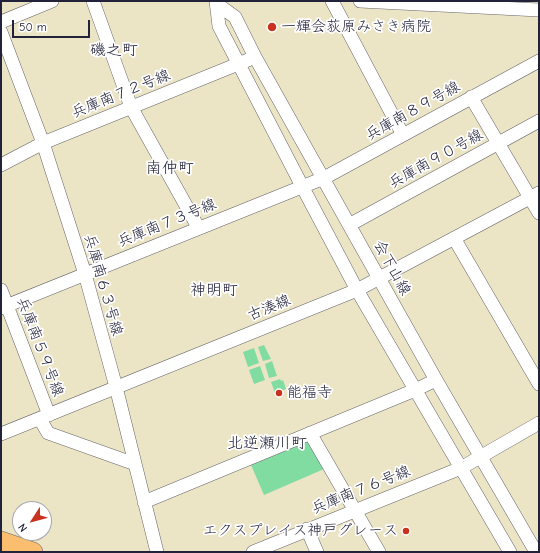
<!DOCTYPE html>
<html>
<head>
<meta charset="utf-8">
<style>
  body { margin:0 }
  #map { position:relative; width:540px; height:553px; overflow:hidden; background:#ebe4c5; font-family:"Comic Neue",sans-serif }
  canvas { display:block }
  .frame { position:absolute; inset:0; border:2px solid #22223b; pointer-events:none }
  .north { position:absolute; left:12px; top:501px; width:40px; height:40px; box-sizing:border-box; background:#fff; border:1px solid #a7a7b1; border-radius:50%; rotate:234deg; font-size:11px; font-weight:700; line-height:16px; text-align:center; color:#22223b }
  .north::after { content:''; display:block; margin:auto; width:14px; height:18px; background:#c8321e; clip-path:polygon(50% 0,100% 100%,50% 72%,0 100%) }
  .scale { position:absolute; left:12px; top:20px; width:78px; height:18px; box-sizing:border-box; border:2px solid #22223b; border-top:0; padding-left:5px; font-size:12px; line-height:14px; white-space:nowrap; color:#22223b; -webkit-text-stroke:3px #fff; paint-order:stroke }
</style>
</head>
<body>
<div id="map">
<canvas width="540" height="553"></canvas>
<div class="frame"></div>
<div class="north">N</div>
<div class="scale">50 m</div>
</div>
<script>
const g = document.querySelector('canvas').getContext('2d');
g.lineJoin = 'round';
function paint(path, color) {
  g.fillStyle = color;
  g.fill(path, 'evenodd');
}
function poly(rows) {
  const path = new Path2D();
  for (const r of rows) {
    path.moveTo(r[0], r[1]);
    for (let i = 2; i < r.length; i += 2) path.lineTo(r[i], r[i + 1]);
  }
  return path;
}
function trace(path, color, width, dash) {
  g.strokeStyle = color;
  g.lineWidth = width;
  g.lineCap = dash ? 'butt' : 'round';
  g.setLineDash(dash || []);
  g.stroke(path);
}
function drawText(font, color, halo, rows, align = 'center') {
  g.font = font + ' "Comic Neue","Klee One",sans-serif';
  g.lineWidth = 3.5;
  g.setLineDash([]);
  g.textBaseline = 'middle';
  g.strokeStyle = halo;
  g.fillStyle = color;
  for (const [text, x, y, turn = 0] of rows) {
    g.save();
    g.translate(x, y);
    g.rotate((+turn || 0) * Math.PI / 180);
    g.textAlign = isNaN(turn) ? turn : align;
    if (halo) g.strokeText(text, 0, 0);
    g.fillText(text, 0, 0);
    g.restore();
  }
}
paint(poly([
  [264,345,271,359,263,361,258,347],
  [254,348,259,363,248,367,243,352],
  [272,361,277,376,269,378,265,364],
  [260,366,265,380,254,384,249,370],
  [280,379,281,381,283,380,286,389,275,393,271,382],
  [307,442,312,443,324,469,264,495,251,465]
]), '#81dca2');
const minor = poly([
  [93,1,131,107,198,227],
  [216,1,219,26,302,186,357,290,510,552],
  [332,1,403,135],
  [360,1,539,10],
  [217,4,235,17,255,57,436,380,536,552],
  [1,22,52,1],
  [1,32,43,143,85,274,116,387,157,552],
  [471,97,539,213],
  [1,165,43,143,248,60],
  [349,225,539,121],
  [454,238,539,384],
  [1,290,49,415],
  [1,308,324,178,539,61],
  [40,419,48,433,135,464],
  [310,433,379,552],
  [1,434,357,290,539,193],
  [144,502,415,390,436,380],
  [307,529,317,552],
  [253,552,461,468,539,423]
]);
const highway = poly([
  [1,541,33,552]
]);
trace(minor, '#68666b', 14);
trace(highway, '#68666b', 20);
trace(minor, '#fff', 13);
trace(highway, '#fbbd6e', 19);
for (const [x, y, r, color] of [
  [272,27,5,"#c8321e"],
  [279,393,4,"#c8321e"],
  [406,531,4,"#c8321e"]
]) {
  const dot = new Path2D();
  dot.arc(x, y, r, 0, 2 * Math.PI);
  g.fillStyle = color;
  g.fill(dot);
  trace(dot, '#fff', 1.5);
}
drawText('15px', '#22223b', '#fff', [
  ["一輝会荻原みさき病院",281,27],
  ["能福寺",287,393],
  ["エクスプレイス神戸グレース",398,531,"right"]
], 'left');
drawText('15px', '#22223b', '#fff', [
  ["兵庫南７２号線",121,94,-22],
  ["兵庫南８９号線",413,111,-29],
  ["兵庫南９０号線",436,159,-29],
  ["兵庫南７３号線",167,223,-22],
  ["会下山線",392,268,61],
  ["兵庫南６３号線",103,285,74],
  ["古湊線",269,308,-22],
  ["兵庫南５９号線",40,347,69],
  ["兵庫南７６号線",361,490,-22]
]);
drawText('16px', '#22223b', '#fff', [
  ["磯之町",114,50],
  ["南仲町",170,168],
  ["神明町",214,290],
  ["北逆瀬川町",267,443]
]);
</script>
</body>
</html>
